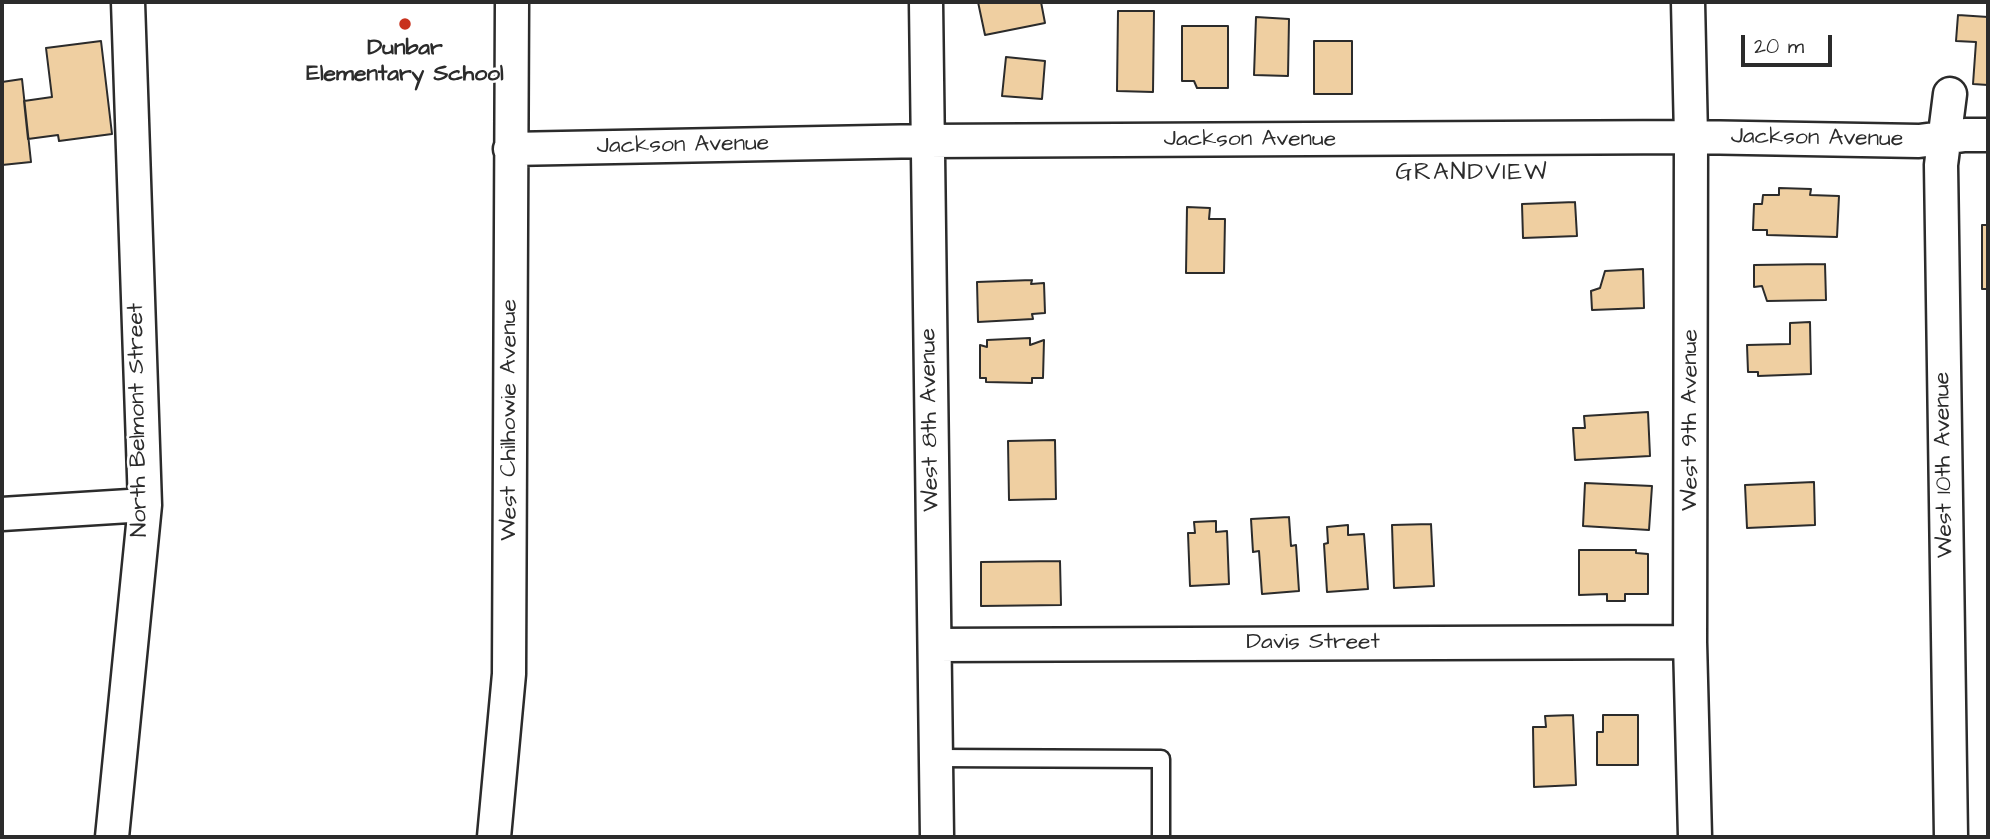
<!DOCTYPE html>
<html>
<head>
<meta charset="utf-8">
<style>
  body { margin:0 }
  #map { position:relative; width:1990px; height:839px; overflow:hidden; background:#fff; font-family:"Architects Daughter",sans-serif }
  canvas { display:block }
  .frame { position:absolute; inset:0; border:4px solid #2b2b2b; pointer-events:none }
  .scale { position:absolute; left:1741px; top:35px; width:91px; height:32px; box-sizing:border-box; border:4px solid #2b2b2b; border-top:0; padding-left:9px; font-size:21px; line-height:24px; white-space:nowrap; color:#2b2b2b; -webkit-text-stroke:5px #fff; paint-order:stroke }
</style>
</head>
<body>
<div id="map">
<canvas width="1990" height="839"></canvas>
<div class="frame"></div>
<div class="scale">20 m</div>
</div>
<script>
const g = document.querySelector('canvas').getContext('2d');
g.lineJoin = 'round';
function paint(path, color) {
  g.fillStyle = color;
  g.fill(path, 'evenodd');
}
function poly(rows) {
  const path = new Path2D();
  for (const r of rows) {
    path.moveTo(r[0], r[1]);
    for (let i = 2; i < r.length; i += 2) path.lineTo(r[i], r[i + 1]);
  }
  return path;
}
function trace(path, color, width, dash) {
  g.strokeStyle = color;
  g.lineWidth = width;
  g.lineCap = dash ? 'butt' : 'round';
  g.setLineDash(dash || []);
  g.stroke(path);
}
function drawText(font, color, halo, rows, align = 'center') {
  g.font = font + ' "Architects Daughter",sans-serif';
  g.lineWidth = 5;
  g.setLineDash([]);
  g.textBaseline = 'middle';
  g.strokeStyle = halo;
  g.fillStyle = color;
  for (const [text, x, y, turn = 0] of rows) {
    g.save();
    g.translate(x, y);
    g.rotate((+turn || 0) * Math.PI / 180);
    g.textAlign = isNaN(turn) ? turn : align;
    if (halo) g.strokeText(text, 0, 0);
    g.fillText(text, 0, 0);
    g.restore();
  }
}
const building = poly([
  [978,2,1041,2,1045,23,985,35,978,2],
  [1118,11,1154,11,1153,92,1117,91,1118,11],
  [1958,15,1988,17,1988,85,1973,84,1976,42,1956,41,1958,15],
  [1256,17,1289,19,1288,76,1254,75,1256,17],
  [1182,26,1228,26,1228,88,1197,88,1194,81,1182,81,1182,26],
  [101,41,112,134,59,141,58,135,28,139,24,101,52,97,46,48,101,41],
  [1314,41,1352,41,1352,94,1314,94,1314,41],
  [1006,57,1045,61,1042,99,1002,96,1006,57],
  [22,79,31,162,2,165,2,82,22,79],
  [1779,188,1811,189,1810,195,1839,196,1837,237,1767,235,1767,230,1753,230,1754,204,1762,204,1763,195,1779,195,1779,188],
  [1575,202,1577,236,1523,238,1522,204,1575,202],
  [1187,207,1210,208,1209,219,1225,219,1224,273,1186,273,1187,207],
  [1982,225,1988,225,1988,289,1982,289,1982,225],
  [1825,264,1826,300,1767,301,1762,286,1754,287,1754,265,1825,264],
  [1643,269,1644,308,1592,310,1591,291,1600,288,1605,271,1643,269],
  [1032,280,1031,284,1044,283,1045,313,1032,314,1033,319,978,322,977,282,1032,280],
  [1810,322,1811,374,1758,376,1758,372,1748,372,1747,345,1790,344,1790,323,1810,322],
  [1030,338,1030,345,1044,340,1043,378,1032,378,1032,383,986,382,986,378,980,378,980,345,987,347,987,340,1030,338],
  [1648,412,1650,456,1575,460,1573,428,1585,428,1584,416,1648,412],
  [1055,440,1056,499,1009,500,1008,441,1055,440],
  [1814,482,1815,525,1747,528,1745,485,1814,482],
  [1585,483,1652,486,1649,530,1583,526,1585,483],
  [1289,517,1291,546,1296,545,1299,591,1262,594,1259,551,1253,552,1251,519,1289,517],
  [1216,521,1216,532,1227,531,1229,584,1190,586,1188,533,1195,533,1194,522,1216,521],
  [1431,524,1434,586,1394,588,1392,525,1431,524],
  [1348,525,1348,535,1364,534,1368,589,1327,592,1324,544,1328,543,1327,527,1348,525],
  [1579,550,1636,550,1636,553,1648,554,1648,594,1625,594,1625,601,1607,601,1607,594,1579,595,1579,550],
  [1060,561,1061,605,981,606,981,562,1060,561],
  [1573,715,1576,785,1534,787,1533,727,1546,727,1545,716,1573,715],
  [1603,715,1638,715,1638,765,1597,765,1597,732,1603,732,1603,715]
]);
paint(building, '#efcfa1');
trace(building, '#2b2b2b', 2);
const lane = poly([
  [936,758,1161,759,1161,837]
]);
const street = poly([
  [926,2,937,837],
  [1688,2,1691,137,1690,642,1695,837],
  [1950,94,1941,165,1951,837],
  [510,149,927,141,1691,137,1919,141,1965,135,1988,135],
  [2,514,145,505],
  [935,645,1690,642],
  [112,837,145,505,128,2],
  [494,837,509,674,512,2]
]);
trace(lane, '#2b2b2b', 21);
trace(street, '#2b2b2b', 37);
trace(lane, '#fff', 16);
trace(street, '#fff', 32);
for (const [x, y, r, color] of [
  [405,24,7,"#c8321e"]
]) {
  const dot = new Path2D();
  dot.arc(x, y, r, 0, 2 * Math.PI);
  g.fillStyle = color;
  g.fill(dot);
  trace(dot, '#fff', 2.5);
}
drawText('bold 23px', '#2b2b2b', '#fff', [
  ["Dunbar",405,49],
  ["Elementary School",405,75]
]);
drawText('23px', '#2b2b2b', '#fff', [
  ["Jackson Avenue",1817,139,1],
  ["Jackson Avenue",1250,140],
  ["Jackson Avenue",683,146,-1],
  ["North Belmont Street",139,420,-91],
  ["West Chilhowie Avenue",510,420,-90],
  ["West 8th Avenue",931,420,-91],
  ["West 9th Avenue",1691,420,-90],
  ["West 10th Avenue",1945,465,-91],
  ["Davis Street",1313,643]
]);
g.letterSpacing = '2px';
drawText('24px', '#2b2b2b', '#fff', [
  ["GRANDVIEW",1472,174]
]);
g.letterSpacing = '0px';
</script>
</body>
</html>
